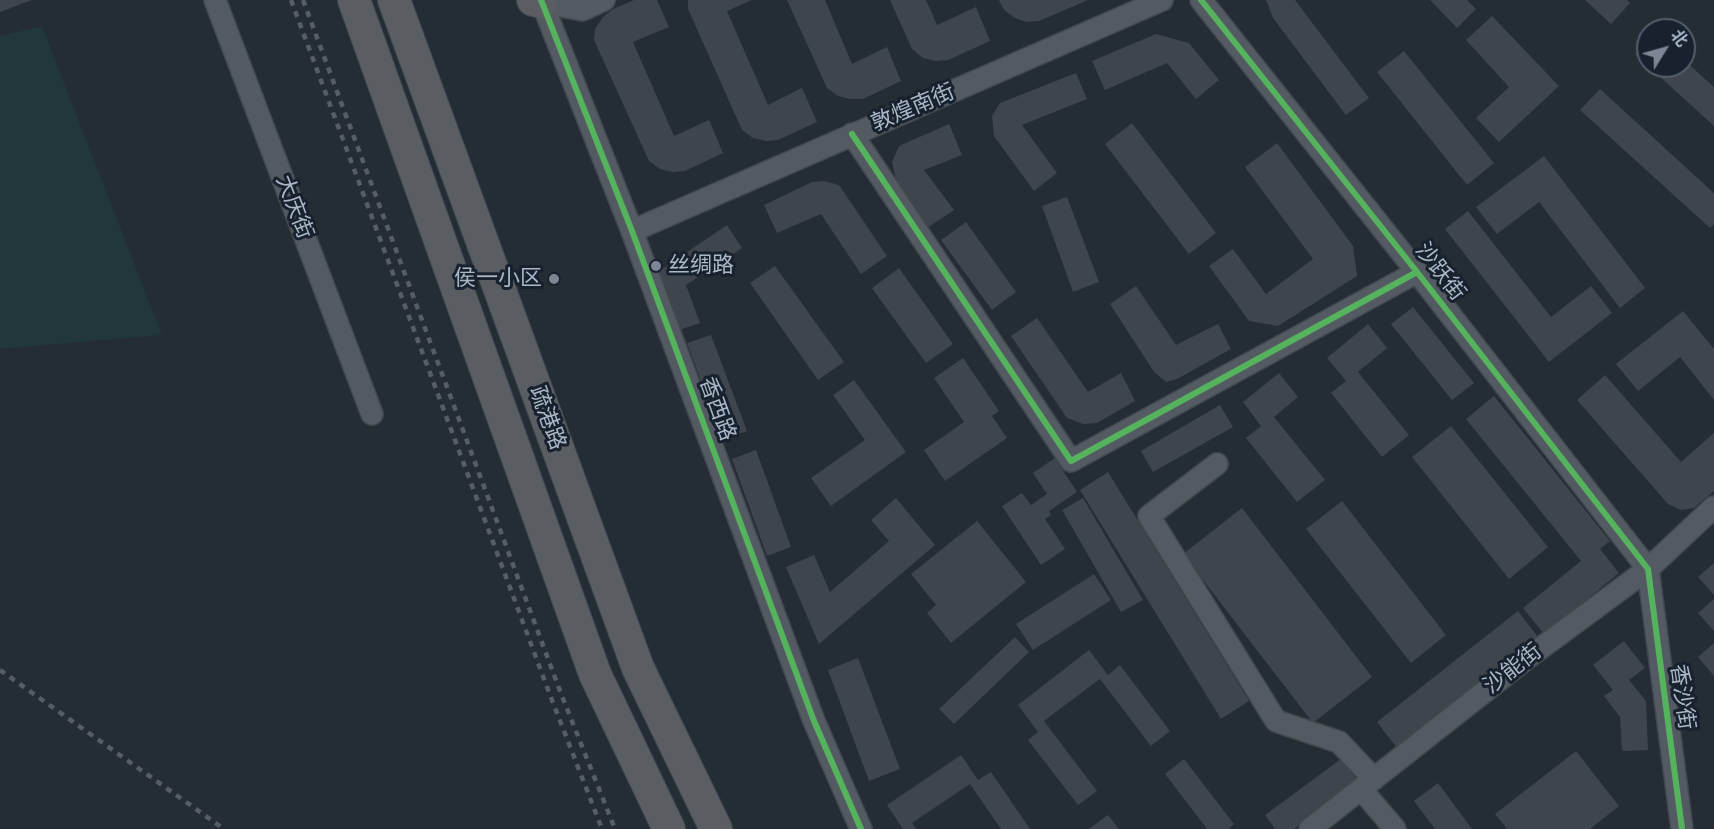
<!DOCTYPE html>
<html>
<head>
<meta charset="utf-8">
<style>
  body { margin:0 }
  #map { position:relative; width:1714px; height:829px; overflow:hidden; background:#242c34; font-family:Karla,"Noto Sans SC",sans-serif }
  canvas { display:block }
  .north { position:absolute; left:1636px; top:18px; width:60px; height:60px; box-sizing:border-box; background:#18222f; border:2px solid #535e6c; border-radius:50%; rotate:53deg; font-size:16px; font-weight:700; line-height:24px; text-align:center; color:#acb7c7 }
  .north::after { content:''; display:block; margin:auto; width:21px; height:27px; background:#7c8694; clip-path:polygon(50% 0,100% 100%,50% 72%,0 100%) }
</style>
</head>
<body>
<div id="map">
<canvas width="1714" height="829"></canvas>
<div class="north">北</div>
</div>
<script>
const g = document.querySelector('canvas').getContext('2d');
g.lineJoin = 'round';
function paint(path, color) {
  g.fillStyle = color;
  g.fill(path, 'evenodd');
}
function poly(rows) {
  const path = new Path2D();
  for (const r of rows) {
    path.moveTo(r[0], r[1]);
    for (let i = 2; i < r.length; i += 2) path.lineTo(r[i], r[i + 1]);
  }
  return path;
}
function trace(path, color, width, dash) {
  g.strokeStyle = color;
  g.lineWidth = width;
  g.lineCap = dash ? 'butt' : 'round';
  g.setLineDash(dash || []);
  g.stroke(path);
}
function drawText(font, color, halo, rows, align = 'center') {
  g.font = font + ' Karla,"Noto Sans SC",sans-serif';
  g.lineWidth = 6;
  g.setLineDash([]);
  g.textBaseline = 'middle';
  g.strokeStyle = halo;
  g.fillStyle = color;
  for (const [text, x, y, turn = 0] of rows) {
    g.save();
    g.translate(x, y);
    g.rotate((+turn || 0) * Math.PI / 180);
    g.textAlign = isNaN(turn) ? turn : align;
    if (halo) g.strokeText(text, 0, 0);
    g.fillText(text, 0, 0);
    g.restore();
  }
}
paint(poly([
  [42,26,162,335,0,349,0,36]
]), '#21373a');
paint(poly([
  [0,0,32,0,0,12],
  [634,0,657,0,669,27,633,42,674,136,709,120,723,153,685,171,672,172,660,169,649,161,594,40,595,29,603,17,613,9],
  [688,0,752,0,727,11,768,105,802,88,817,122,778,140,766,141,753,138,742,130,688,9],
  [787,0,825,0,852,64,887,47,901,81,863,99,850,99,838,96,827,88],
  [890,0,926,0,937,25,976,7,990,41,948,60,935,61,923,58,912,49],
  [999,0,1088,0,1039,21,1027,22,1015,18,1004,10],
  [1266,0,1295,0,1369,98,1346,115,1273,18],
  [1430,0,1467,0,1476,9,1457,28],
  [1585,0,1627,0,1630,3,1611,24],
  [1492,16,1559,86,1499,142,1476,118,1509,87,1466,40],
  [1156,34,1189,43,1219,80,1196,99,1167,63,1105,90,1092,61],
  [1648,40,1648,66,1635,54],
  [1404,51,1494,163,1467,185,1377,72],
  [1684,60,1714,87,1714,126,1648,66,1684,66],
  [1076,73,1087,99,1022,125,1057,173,1034,191,994,136,992,116,1000,103],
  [1600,89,1714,193,1714,224,1710,228,1580,110],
  [1132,123,1216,233,1189,254,1105,144],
  [949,124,962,155,924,170,954,210,927,228,896,180,892,162,899,146],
  [1277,143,1353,246,1357,276,1278,326,1249,321,1209,266,1233,249,1266,294,1313,259,1245,167],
  [1544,156,1645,288,1620,308,1539,202,1497,234,1476,207],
  [824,181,839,185,887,256,861,274,821,214,777,233,764,205,812,182],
  [1067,197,1099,282,1073,292,1042,206],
  [1468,211,1551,317,1591,286,1612,313,1549,362,1445,229],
  [966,222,1016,292,992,310,941,240],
  [727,225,742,248,686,285,700,323,679,330,659,271],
  [775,266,844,362,818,380,750,283],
  [899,268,953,344,926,363,872,288],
  [1136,286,1176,345,1218,324,1231,349,1177,379,1166,382,1154,372,1110,304],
  [1413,307,1474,383,1452,400,1391,324],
  [1683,311,1714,349,1714,400,1680,357,1638,391,1616,364],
  [1037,318,1088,392,1121,373,1135,401,1097,423,1083,424,1067,418,1011,336],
  [1368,324,1387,348,1358,372,1409,435,1382,457,1331,393,1346,381,1327,358],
  [711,335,747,431,723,440,687,343],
  [963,358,999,411,992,416,1007,438,945,481,924,450,964,422,934,378],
  [1279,373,1298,397,1274,417,1325,480,1297,502,1246,438,1261,426,1243,402],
  [1605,375,1681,462,1714,433,1714,491,1694,508,1681,510,1668,504,1577,400],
  [854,380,906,452,831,506,811,478,865,440,833,395],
  [1494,396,1610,541,1600,549,1619,573,1544,634,1523,608,1581,561,1466,419],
  [1220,405,1233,427,1153,472,1141,451],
  [1451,426,1548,547,1509,579,1412,457],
  [756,450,791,547,767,556,732,459],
  [1055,458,1077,492,1049,511,1051,515,1045,519,1065,549,1041,565,1002,506,1022,493,1031,505,1047,494,1033,473],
  [1108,472,1249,701,1221,719,1080,490],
  [896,498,935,545,819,644,786,567,814,555,830,592,889,541,871,520],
  [1083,498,1143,600,1121,612,1062,510],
  [1342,501,1446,635,1411,663,1306,529],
  [1242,508,1372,677,1313,723,1183,554],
  [977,521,1026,582,951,643,927,613,936,605,911,574],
  [1714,563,1714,595,1698,577],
  [1094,574,1111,600,1033,650,1016,624],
  [1714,599,1714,631,1698,613],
  [1518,611,1538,637,1397,748,1377,722],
  [1015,637,1029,652,954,724,939,709],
  [1624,641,1645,668,1629,680,1646,701,1648,750,1622,751,1620,717,1604,696,1613,690,1593,665],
  [1714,643,1714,676,1698,657],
  [1089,650,1108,675,1120,665,1170,731,1151,746,1100,679,1044,721,1097,791,1078,805,1028,740,1038,732,1018,705],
  [858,658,900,769,869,781,828,670],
  [1576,751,1619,806,1590,829,1507,829,1495,814],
  [961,755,978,780,991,772,1030,829,1001,829,970,784,912,823,916,829,903,829,887,805],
  [1184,759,1234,824,1229,829,1207,829,1165,774],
  [1341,759,1358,781,1294,829,1275,829,1265,815],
  [1438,783,1472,829,1435,829,1414,801],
  [1108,815,1119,829,1089,829]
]), '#3f454c');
const minor = poly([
  [215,0,372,414],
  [541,0,632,231,814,721,861,829],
  [1201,0,1417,272,1648,569,1682,829],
  [541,2,582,10,604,0],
  [852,134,1071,461,1417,272],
  [632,231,1162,0],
  [1217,464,1149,516,1276,721,1339,742,1374,779],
  [1361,789,1395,829],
  [1310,829,1526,659,1648,569,1714,507]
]);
const highway = poly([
  [354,0,595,674,669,829],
  [394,0,638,668,716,829],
  [533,0,541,2]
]);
trace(minor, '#42484e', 24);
trace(highway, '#404750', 34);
trace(minor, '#545a62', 21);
trace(highway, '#5a5d61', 32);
trace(poly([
  [291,0,550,695,602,829],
  [303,0,560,691,615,829],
  [0,670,224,829]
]), '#585d65', 4.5, [6, 6]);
trace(poly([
  [541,0,632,231,814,721,861,829],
  [1201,0,1417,272,1648,569,1682,829],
  [852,134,1071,461,1417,272]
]), '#56b35d', 6);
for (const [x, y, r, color] of [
  [656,266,6,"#7c8694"],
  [554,279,6,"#7c8694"]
]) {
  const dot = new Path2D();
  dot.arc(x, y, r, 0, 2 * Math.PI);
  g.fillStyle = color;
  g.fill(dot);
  trace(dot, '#18222f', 2);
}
drawText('22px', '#acb7c7', '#18222f', [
  ["敦煌南街",913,108,-23],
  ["大庆街",294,207,69],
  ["沙跃街",1440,272,52],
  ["香西路",717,409,70],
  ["疏港路",547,418,70],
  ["沙能街",1513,669,-38],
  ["香沙街",1682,697,82]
]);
drawText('22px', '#acb7c7', '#18222f', [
  ["丝绸路",668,266],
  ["侯一小区",542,279,"right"]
], 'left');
</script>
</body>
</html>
